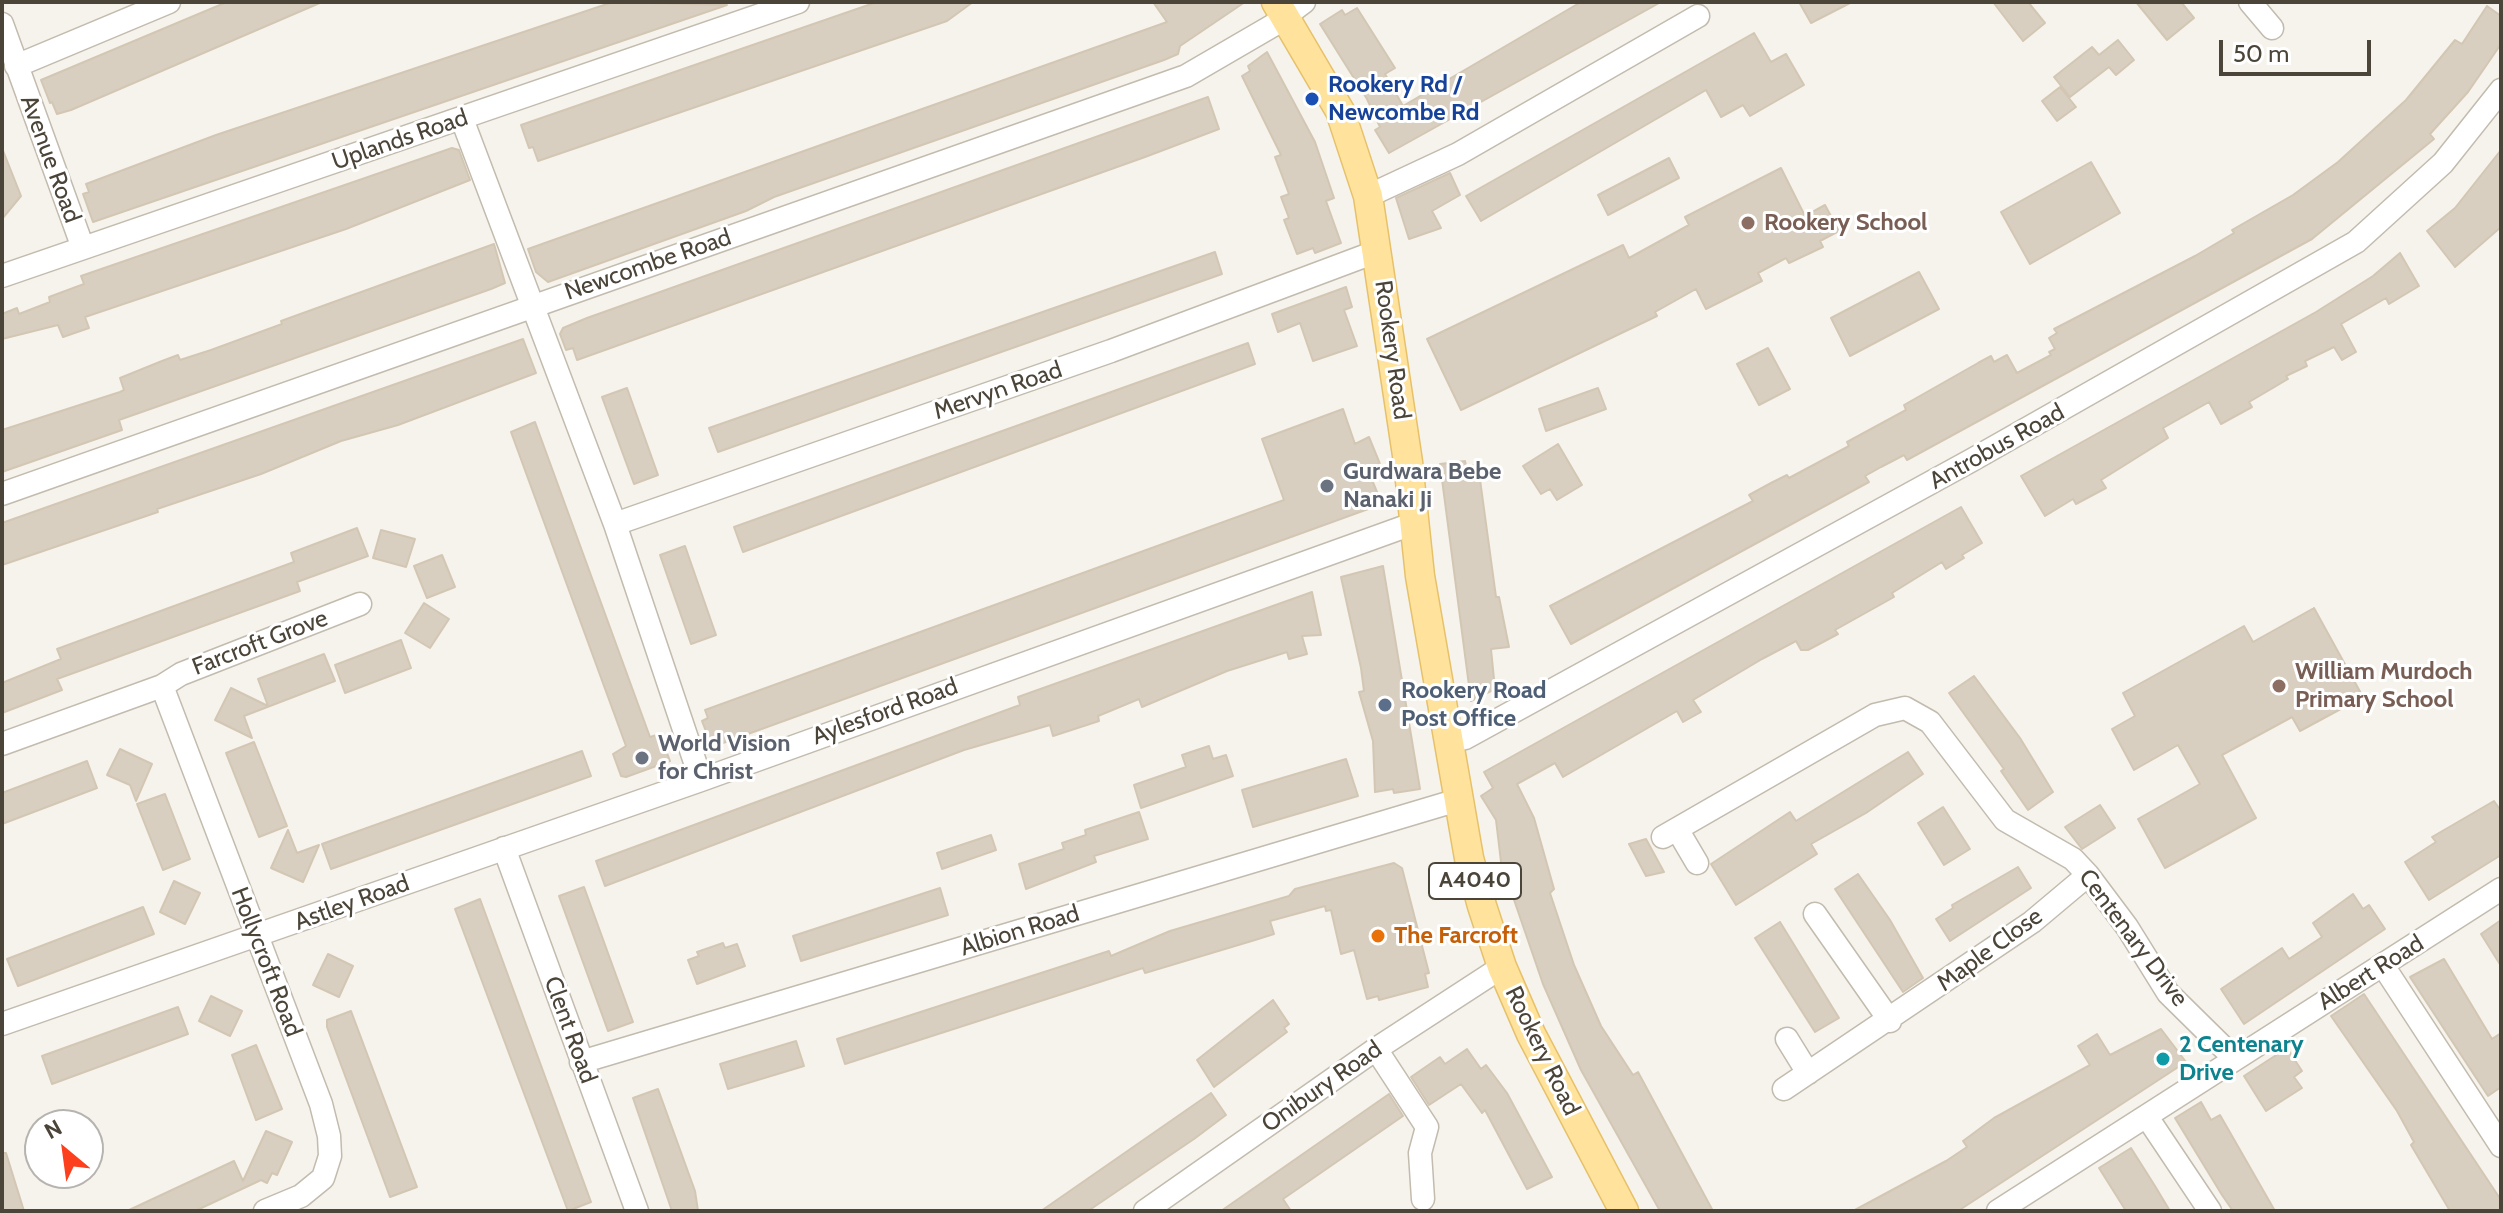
<!DOCTYPE html>
<html>
<head>
<meta charset="utf-8">
<style>
  body { margin:0 }
  #map { position:relative; width:2503px; height:1213px; overflow:hidden; background:#f6f3ec; font-family:Cabin,sans-serif }
  canvas { display:block }
  .frame { position:absolute; inset:0; border:4px solid #4b4439; pointer-events:none }
  .north { position:absolute; left:24px; top:1109px; width:80px; height:80px; box-sizing:border-box; background:#fff; border:2px solid #b7b4b0; border-radius:50%; rotate:331deg; font-size:22px; font-weight:700; line-height:32px; text-align:center; color:#4b4439 }
  .north::after { content:''; display:block; margin:auto; width:28px; height:36px; background:#fc3f1d; clip-path:polygon(50% 0,100% 100%,50% 72%,0 100%) }
  .scale { position:absolute; left:2219px; top:40px; width:152px; height:36px; box-sizing:border-box; border:4px solid #4b4439; border-top:0; padding-left:10px; font-size:24px; line-height:28px; white-space:nowrap; color:#4b4439; -webkit-text-stroke:6px #fff; paint-order:stroke }
</style>
</head>
<body>
<div id="map">
<canvas width="2503" height="1213"></canvas>
<div class="frame"></div>
<div class="north">N</div>
<div class="scale">50 m</div>
</div>
<script>
const g = document.querySelector('canvas').getContext('2d');
g.lineJoin = 'round';
function paint(path, color) {
  g.fillStyle = color;
  g.fill(path, 'evenodd');
}
function poly(rows) {
  const path = new Path2D();
  for (const r of rows) {
    path.moveTo(r[0], r[1]);
    for (let i = 2; i < r.length; i += 2) path.lineTo(r[i], r[i + 1]);
  }
  return path;
}
function trace(path, color, width, dash) {
  g.strokeStyle = color;
  g.lineWidth = width;
  g.lineCap = dash ? 'butt' : 'round';
  g.setLineDash(dash || []);
  g.stroke(path);
}
function drawText(font, color, halo, rows, align = 'center') {
  g.font = font + ' Cabin,sans-serif';
  g.lineWidth = 6;
  g.setLineDash([]);
  g.textBaseline = 'middle';
  g.strokeStyle = halo;
  g.fillStyle = color;
  for (const [text, x, y, turn = 0] of rows) {
    g.save();
    g.translate(x, y);
    g.rotate((+turn || 0) * Math.PI / 180);
    g.textAlign = isNaN(turn) ? turn : align;
    if (halo) g.strokeText(text, 0, 0);
    g.fillText(text, 0, 0);
    g.restore();
  }
}
const building = poly([
  [227,2,322,2,71,110,57,114,52,102,50,103,41,80,227,2],
  [613,2,727,5,93,222,83,194,89,192,86,184,216,135,613,2],
  [877,2,973,2,947,21,538,161,533,147,529,148,521,125,877,2],
  [1153,2,1245,2,1180,46,1178,54,1164,60,774,197,746,211,548,282,536,272,528,249,1167,22,1153,2],
  [1581,2,1661,2,1389,153,1375,130,1380,127,1367,99,1320,24,1342,10,1345,15,1357,8,1395,68,1385,74,1403,106,1581,2],
  [1799,2,1852,2,1811,23,1799,2],
  [1993,2,2028,2,2045,23,2023,41,1993,2],
  [2136,2,2181,2,2194,18,2167,40,2136,2],
  [2487,6,2501,16,2501,44,2468,92,2430,134,2434,139,2312,239,1907,460,1904,455,1881,467,1865,476,1869,482,1571,644,1550,606,1753,501,1749,495,1771,483,1787,475,1789,478,1849,446,1847,442,1906,410,1904,405,1978,363,1991,356,1994,362,2007,355,2017,373,2051,355,2049,352,2055,349,2049,338,2057,333,2054,329,2195,256,2234,233,2232,230,2293,195,2338,162,2406,100,2455,40,2462,44,2487,6],
  [1754,33,1771,62,1786,54,1804,85,1750,116,1743,105,1721,117,1706,90,1481,221,1466,196,1754,33],
  [2118,40,2134,60,2116,75,2109,67,2070,97,2054,77,2092,47,2099,55,2118,40],
  [1267,52,1315,142,1334,198,1326,201,1341,243,1315,253,1313,248,1297,254,1284,220,1289,218,1281,197,1289,194,1275,157,1281,155,1242,76,1250,71,1248,66,1267,52],
  [2060,87,2076,107,2057,121,2042,101,2060,87],
  [1208,97,1219,129,1145,157,577,360,573,348,566,350,560,334,563,328,587,318,1208,97],
  [2,148,21,196,2,219,2,148],
  [452,148,459,150,470,180,346,229,85,317,89,328,63,337,58,325,2,339,2,314,17,308,19,314,50,302,49,297,84,284,81,276,452,148],
  [2501,150,2501,227,2455,267,2427,231,2455,208,2501,150],
  [1669,158,1679,178,1608,215,1598,195,1669,158],
  [2091,162,2120,213,2030,264,2001,212,2091,162],
  [1781,168,1805,216,1825,205,1839,231,1820,241,1823,247,1789,263,1786,258,1758,273,1762,281,1706,309,1696,289,1655,312,1657,316,1461,410,1427,339,1623,245,1629,258,1689,225,1685,217,1781,168],
  [1450,173,1460,195,1432,211,1441,228,1409,239,1396,198,1450,173],
  [494,244,505,283,491,289,119,420,122,430,2,472,2,430,120,392,124,390,120,378,162,361,178,355,180,360,211,350,282,324,281,321,494,244],
  [1215,252,1222,274,718,452,709,428,1215,252],
  [2400,253,2419,286,2389,304,2386,298,2341,324,2356,352,2342,360,2334,347,2305,361,2307,366,2286,376,2288,379,2249,402,2252,407,2221,424,2209,402,2163,428,2168,438,2101,480,2106,488,2076,504,2073,499,2045,516,2021,476,2316,312,2373,276,2400,253],
  [1919,272,1939,309,1850,356,1831,318,1919,272],
  [1346,287,1352,307,1344,310,1357,346,1313,361,1300,323,1278,332,1272,314,1346,287],
  [523,339,536,373,398,425,341,441,261,474,157,509,158,512,2,565,2,523,523,339],
  [1248,343,1255,364,743,552,734,527,1248,343],
  [1768,348,1790,389,1759,405,1737,364,1768,348],
  [627,388,658,475,634,484,602,397,627,388],
  [1598,388,1606,409,1546,431,1539,409,1598,388],
  [1343,409,1355,444,1369,437,1380,464,1367,468,1382,504,712,747,702,721,708,718,705,710,1284,500,1262,439,1343,409],
  [535,422,650,737,660,734,670,761,626,777,621,776,613,754,626,746,511,432,535,422],
  [1558,444,1582,485,1557,500,1550,489,1541,494,1523,466,1558,444],
  [1465,461,1466,466,1478,465,1496,597,1499,597,1509,647,1491,649,1495,689,1471,701,1440,464,1465,461],
  [1961,507,1982,543,1962,555,1964,558,1946,569,1942,562,1892,593,1894,597,1835,630,1838,634,1808,650,1801,650,1796,641,1762,659,1693,700,1701,712,1683,722,1677,711,1563,777,1555,763,1517,784,1534,818,1554,889,1550,893,1574,965,1601,1026,1633,1075,1638,1072,1713,1211,1660,1211,1581,1070,1543,984,1501,862,1496,820,1481,796,1493,788,1484,772,1961,507],
  [357,528,368,556,297,582,300,591,57,679,62,690,2,713,2,683,61,659,57,649,294,562,291,553,357,528],
  [381,530,415,539,406,567,373,558,381,530],
  [685,546,716,635,691,644,660,555,685,546],
  [442,555,455,587,427,598,414,566,442,555],
  [1383,566,1420,789,1394,793,1393,789,1375,792,1373,741,1359,692,1364,691,1361,668,1341,577,1383,566],
  [1312,592,1321,635,1302,636,1307,654,1289,659,1287,652,1227,671,1142,707,1139,699,1098,716,1099,721,1053,736,1050,725,964,750,605,886,596,861,1020,705,1018,697,1312,592],
  [424,603,449,619,430,648,405,633,424,603],
  [2314,608,2363,697,2300,731,2292,717,2222,755,2256,818,2165,868,2138,819,2200,784,2178,745,2134,770,2112,729,2135,716,2123,693,2244,626,2253,642,2314,608],
  [401,640,411,668,345,693,335,665,401,640],
  [324,654,335,681,244,716,252,738,215,720,231,688,268,706,258,679,324,654],
  [1974,676,2020,738,2053,792,2028,810,2001,771,2004,769,1949,693,1974,676],
  [254,742,287,826,259,837,226,753,254,742],
  [1209,746,1213,759,1226,755,1233,776,1141,808,1134,785,1186,767,1182,755,1209,746],
  [120,749,152,764,136,801,130,785,107,775,120,749],
  [582,751,591,776,331,869,322,844,582,751],
  [1908,752,1923,774,1866,813,1811,844,1817,854,1736,905,1711,864,1790,812,1796,821,1908,752],
  [1346,759,1358,796,1253,827,1242,790,1346,759],
  [87,761,97,788,2,824,2,793,87,761],
  [165,794,190,859,163,870,137,804,165,794],
  [2494,801,2501,811,2501,855,2429,900,2405,862,2436,842,2432,837,2494,801],
  [2100,805,2115,828,2082,849,2065,827,2100,805],
  [1943,807,1970,849,1944,865,1918,823,1943,807],
  [1139,812,1148,839,1094,856,1096,862,1026,889,1019,864,1064,849,1062,843,1086,835,1085,830,1139,812],
  [288,830,297,853,319,845,303,882,271,868,288,830],
  [991,835,996,850,942,869,937,853,991,835],
  [1646,839,1664,872,1646,876,1629,844,1646,839],
  [1394,863,1402,868,1429,973,1425,974,1428,987,1379,1000,1378,996,1367,999,1354,950,1341,954,1331,910,1326,911,1325,906,1270,921,1274,934,1255,940,1145,973,1143,968,845,1064,837,1039,1109,951,1111,956,1170,931,1289,896,1295,889,1394,863],
  [2018,867,2031,888,1950,941,1936,919,1953,908,1952,905,2018,867],
  [1858,874,1890,920,1923,978,1903,992,1835,889,1858,874],
  [174,881,200,893,185,924,160,912,174,881],
  [584,887,633,1022,608,1031,559,896,584,887],
  [940,888,948,915,801,961,793,936,940,888],
  [2353,894,2363,909,2369,905,2385,929,2244,1024,2221,989,2282,948,2289,959,2322,937,2313,923,2353,894],
  [480,899,591,1202,568,1211,455,909,480,899],
  [143,907,154,934,18,986,7,959,143,907],
  [2501,920,2501,966,2481,934,2501,920],
  [1780,922,1839,1018,1815,1032,1755,938,1780,922],
  [723,943,725,948,737,944,745,966,697,984,688,960,699,956,697,952,723,943],
  [328,954,353,966,339,997,313,985,328,954],
  [2444,959,2492,1039,2501,1033,2501,1087,2488,1096,2410,977,2444,959],
  [2364,994,2501,1200,2501,1211,2450,1211,2411,1145,2414,1142,2397,1111,2331,1016,2364,994],
  [211,996,242,1011,230,1036,199,1021,211,996],
  [1273,1000,1289,1024,1284,1028,1287,1032,1214,1087,1197,1060,1273,1000],
  [178,1007,188,1034,52,1084,42,1056,178,1007],
  [351,1011,417,1187,390,1197,327,1027,327,1020,351,1011],
  [2161,1029,2186,1062,1958,1211,1853,1211,1946,1161,1967,1147,1963,1141,1994,1118,2090,1065,2078,1046,2097,1034,2110,1055,2161,1029],
  [796,1041,804,1066,728,1089,720,1064,796,1041],
  [256,1045,282,1109,256,1120,232,1055,256,1045],
  [2287,1048,2302,1071,2294,1077,2302,1088,2266,1111,2244,1076,2287,1048],
  [1467,1049,1481,1069,1486,1065,1507,1093,1552,1177,1527,1189,1485,1110,1482,1113,1461,1084,1429,1105,1411,1077,1440,1057,1445,1064,1467,1049],
  [658,1089,695,1191,698,1211,672,1211,633,1098,658,1089],
  [1211,1093,1226,1115,1194,1139,1088,1211,1041,1211,1211,1093],
  [1389,1094,1403,1116,1283,1199,1291,1211,1221,1211,1389,1094],
  [2201,1102,2211,1120,2220,1115,2275,1211,2233,1211,2222,1195,2175,1118,2201,1102],
  [266,1131,292,1142,277,1175,272,1173,267,1183,261,1180,195,1211,127,1211,234,1161,243,1181,266,1131],
  [2131,1148,2155,1186,2170,1211,2126,1211,2099,1168,2131,1148],
  [2,1153,6,1153,24,1211,2,1211,2,1153]
]);
paint(building, '#d8cfc1');
trace(building, '#d3c7b4', 2);
const minor = poly([
  [2250,2,2272,28],
  [2,24,83,248],
  [16,66,169,2],
  [462,119,615,524,701,780],
  [1368,196,1458,154,1698,16],
  [2,276,798,2],
  [2,494,1186,76,1272,26,1304,2],
  [615,524,1111,351,1378,251],
  [162,686,321,1104,329,1136,330,1156,323,1178,301,1196,265,1211],
  [1447,742,1465,738,1972,460,2356,242,2443,163,2501,90],
  [2,744,162,686,181,674,360,604],
  [1677,829,1697,863],
  [1663,837,1875,715,1905,708,1930,722,2005,820,2073,859,2088,875,2127,927,2168,993,2234,1058],
  [504,848,637,1211],
  [1815,914,1890,1021],
  [2384,967,2501,1146],
  [2,1024,701,780,1415,523],
  [1787,1039,1808,1073],
  [1376,1049,1427,1127,1420,1153,1423,1199],
  [581,1062,1458,800],
  [1784,1089,2032,922,2088,875],
  [2147,1117,2210,1211],
  [1145,1211,1376,1049,1502,967],
  [1998,1211,2501,889]
]);
const major = poly([
  [1276,2,1340,111,1368,196,1408,462,1420,576,1469,858,1482,906,1502,967,1531,1034,1624,1211]
]);
trace(minor, '#c2bbae', 25);
trace(major, '#e6c16a', 31);
trace(minor, '#fff', 22);
trace(major, '#ffe39c', 28);
for (const [x, y, r, color] of [
  [1312,99,8,"#1a4fb4"],
  [1748,223,8,"#8d6e63"],
  [1327,486,8,"#6b7280"],
  [2279,686,8,"#8d6e63"],
  [1385,705,8,"#5c6f8a"],
  [642,758,8,"#6b7280"],
  [1378,936,8,"#e8710a"],
  [2163,1059,8,"#0f9aa8"]
]) {
  const dot = new Path2D();
  dot.arc(x, y, r, 0, 2 * Math.PI);
  g.fillStyle = color;
  g.fill(dot);
  trace(dot, '#fff', 3);
}
for (const [x, y, w] of [
  [1475,881,92]
]) {
  const box = new Path2D();
  box.roundRect(x - w / 2, y - 18, w, 36, 6);
  g.fillStyle = '#fff';
  g.fill(box);
  trace(box, '#4b4439', 2);
}
drawText('bold 22px', '#4b4439', null, [
  ["A4040",1475,881]
]);
drawText('bold 24px', '#164399', '#fff', [
  ["Rookery Rd /",1328,85],
  ["Newcombe Rd",1328,113]
], 'left');
drawText('24px', '#4b4439', '#fff', [
  ["Uplands Road",400,140,-19],
  ["Avenue Road",50,159,70],
  ["Newcombe Road",648,265,-19],
  ["Rookery Road",1392,350,82],
  ["Mervyn Road",998,391,-19],
  ["Antrobus Road",1997,447,-29],
  ["Farcroft Grove",260,643,-21],
  ["Aylesford Road",885,712,-20],
  ["Astley Road",352,903,-20],
  ["Albion Road",1020,931,-17],
  ["Centenary Drive",2133,938,53],
  ["Maple Close",1990,950,-36],
  ["Hollycroft Road",266,962,69],
  ["Albert Road",2371,973,-32],
  ["Clent Road",570,1030,70],
  ["Rookery Road",1542,1051,64],
  ["Onibury Road",1322,1087,-35]
]);
drawText('bold 24px', '#785e54', '#fff', [
  ["Rookery School",1764,223],
  ["William Murdoch",2295,672],
  ["Primary School",2295,700]
], 'left');
drawText('bold 24px', '#5b616d', '#fff', [
  ["Gurdwara Bebe",1343,472],
  ["Nanaki Ji",1343,500],
  ["World Vision",658,744],
  ["for Christ",658,772]
], 'left');
drawText('bold 24px', '#4e5e75', '#fff', [
  ["Rookery Road",1401,691],
  ["Post Office",1401,719]
], 'left');
drawText('bold 24px', '#c56008', '#fff', [
  ["The Farcroft",1394,936]
], 'left');
drawText('bold 24px', '#0d838f', '#fff', [
  ["2 Centenary",2179,1045],
  ["Drive",2179,1073]
], 'left');
</script>
</body>
</html>
